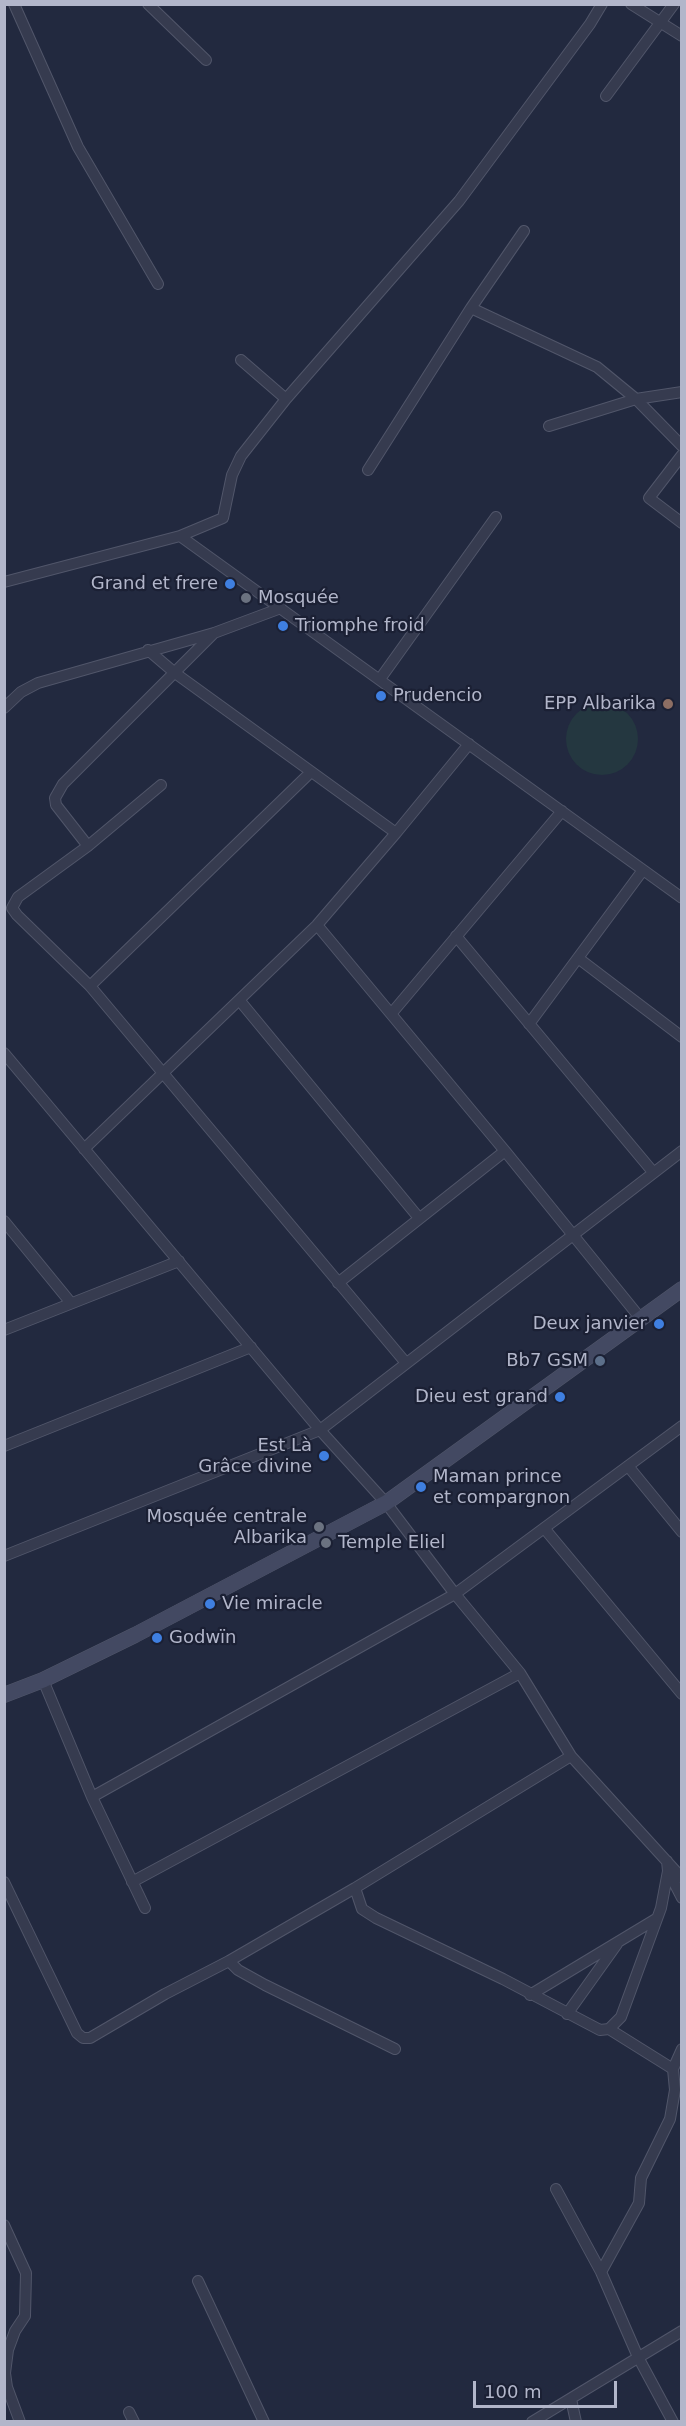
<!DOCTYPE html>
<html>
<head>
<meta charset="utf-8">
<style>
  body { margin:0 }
  #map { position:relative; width:686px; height:2426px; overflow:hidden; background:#22293f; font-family:"DejaVu Sans",sans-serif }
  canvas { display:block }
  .frame { position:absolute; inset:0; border:6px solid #b2b6ca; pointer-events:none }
  .scale { position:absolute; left:473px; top:2381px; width:144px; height:27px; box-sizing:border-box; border:3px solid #b2b6ca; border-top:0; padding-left:8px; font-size:18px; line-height:21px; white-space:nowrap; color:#b2b6ca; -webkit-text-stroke:4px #1b2034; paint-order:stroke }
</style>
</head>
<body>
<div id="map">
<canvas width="686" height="2426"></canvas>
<div class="frame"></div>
<div class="scale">100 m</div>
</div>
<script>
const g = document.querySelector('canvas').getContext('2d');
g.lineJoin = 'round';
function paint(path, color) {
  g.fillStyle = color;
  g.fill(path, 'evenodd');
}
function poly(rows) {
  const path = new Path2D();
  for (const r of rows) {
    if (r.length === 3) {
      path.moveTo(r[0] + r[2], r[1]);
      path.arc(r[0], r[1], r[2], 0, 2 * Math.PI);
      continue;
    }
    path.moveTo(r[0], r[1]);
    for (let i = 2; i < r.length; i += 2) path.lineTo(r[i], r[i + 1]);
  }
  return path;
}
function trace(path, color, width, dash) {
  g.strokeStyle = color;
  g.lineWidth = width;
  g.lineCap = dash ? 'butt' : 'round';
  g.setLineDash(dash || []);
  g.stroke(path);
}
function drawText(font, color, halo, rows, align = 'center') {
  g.font = font + ' "DejaVu Sans",sans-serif';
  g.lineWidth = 4.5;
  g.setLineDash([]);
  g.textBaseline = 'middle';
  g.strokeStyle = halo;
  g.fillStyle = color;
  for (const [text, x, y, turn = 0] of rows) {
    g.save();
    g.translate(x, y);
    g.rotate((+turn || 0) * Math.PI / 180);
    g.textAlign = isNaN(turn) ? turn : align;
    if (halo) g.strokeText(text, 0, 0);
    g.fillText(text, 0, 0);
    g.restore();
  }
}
paint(poly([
  [602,739,36]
]), '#243740');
const street = poly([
  [14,4,78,147,158,284],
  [148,4,206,60],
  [631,4,682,36],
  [606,96,674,4],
  [471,308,597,367,636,399,682,446],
  [241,360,286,399],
  [549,426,636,399,682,392],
  [682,455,649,498,682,523],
  [368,470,471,308,524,231],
  [180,536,682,898],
  [4,582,180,536,223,518,232,475,241,456,286,399,459,201,590,24,602,4],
  [148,650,175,673,396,833],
  [380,679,496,517],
  [4,708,21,692,38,683,214,633,281,608],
  [161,785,88,846,18,897,12,908,17,915,90,986,406,1363],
  [88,846,56,805,55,798,63,784,214,633],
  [317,925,505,1151,338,1283],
  [456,936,653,1172],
  [578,958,682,1037],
  [90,986,311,772],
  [240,1001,419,1218],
  [391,1014,562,811],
  [529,1024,643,870],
  [4,1053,320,1430,386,1503,455,1594,520,1673,571,1756,682,1878],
  [84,1149,317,925,396,833,469,744],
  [505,1151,641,1319],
  [4,1221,71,1303],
  [4,1330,179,1261],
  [4,1446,251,1347],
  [628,1466,682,1532],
  [544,1528,682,1694],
  [4,1556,320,1430,682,1151],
  [43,1680,92,1797,145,1908],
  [92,1797,455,1594,682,1426],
  [668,1871,682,1898],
  [4,1882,77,2033,83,2038,90,2038,165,1994,229,1961,355,1888,571,1756],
  [132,1882,520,1673],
  [355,1888,362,1909,376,1918,503,1979,600,2030,609,2029,621,2017,661,1908,668,1871,667,1861],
  [229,1961,238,1970,265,1985,395,2049],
  [530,1995,656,1919],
  [567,2014,617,1944],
  [609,2029,673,2069],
  [556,2189,601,2272,638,2357,673,2422],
  [4,2225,26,2273,25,2316,15,2331,8,2350,5,2373,7,2387,20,2422],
  [601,2272,639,2203,641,2178,670,2119,675,2090,673,2069,682,2049],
  [198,2281,264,2422],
  [571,2399,576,2422],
  [129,2412,134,2422],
  [532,2422,682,2331]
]);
const secondary = poly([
  [4,1695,43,1680,135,1635,386,1503,682,1289]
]);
trace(street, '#51566a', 12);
trace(secondary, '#51566a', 16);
trace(street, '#363b4f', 10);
trace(secondary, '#434962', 15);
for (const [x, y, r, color] of [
  [230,584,6,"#3f7fe0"],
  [246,598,6,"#6b7280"],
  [283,626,6,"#3f7fe0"],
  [381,696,6,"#3f7fe0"],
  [668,704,6,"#8d6e63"],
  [659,1324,6,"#3f7fe0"],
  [600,1361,6,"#5c6f8a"],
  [560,1397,6,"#3f7fe0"],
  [324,1456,6,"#3f7fe0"],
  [421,1487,6,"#3f7fe0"],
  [319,1527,6,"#6b7280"],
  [326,1543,6,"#6b7280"],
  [210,1604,6,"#3f7fe0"],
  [157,1638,6,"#3f7fe0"]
]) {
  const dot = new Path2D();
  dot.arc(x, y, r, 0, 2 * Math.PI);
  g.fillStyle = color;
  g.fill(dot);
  trace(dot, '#1b2034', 2);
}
drawText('18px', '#b2b6ca', '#1b2034', [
  ["Grand et frere",218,584],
  ["Mosquée",258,598,"left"],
  ["Triomphe froid",295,626,"left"],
  ["Prudencio",393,696,"left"],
  ["EPP Albarika",656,704],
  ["Deux janvier",647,1324],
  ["Bb7 GSM",588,1361],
  ["Dieu est grand",548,1397],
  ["Est Là",312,1446],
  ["Grâce divine",312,1467],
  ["Maman prince",433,1477,"left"],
  ["et compargnon",433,1498,"left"],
  ["Mosquée centrale",307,1517],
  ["Albarika",307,1538],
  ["Temple Eliel",338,1543,"left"],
  ["Vie miracle",222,1604,"left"],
  ["Godwïn",169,1638,"left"]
], 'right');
</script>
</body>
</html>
